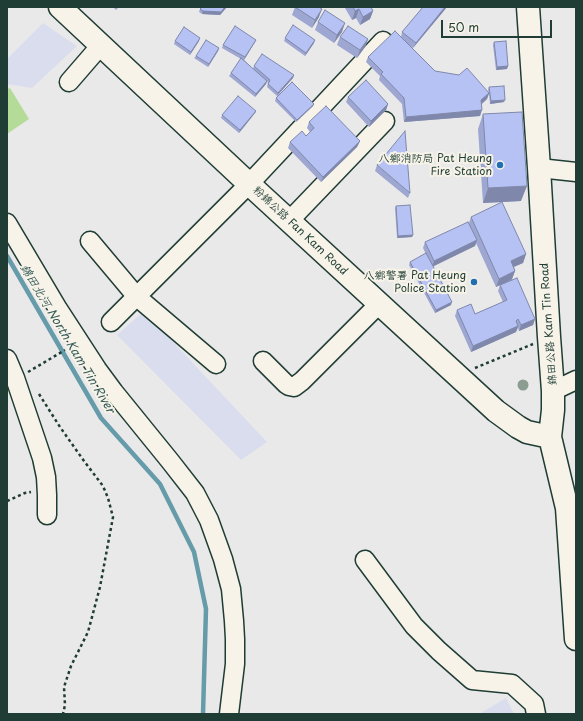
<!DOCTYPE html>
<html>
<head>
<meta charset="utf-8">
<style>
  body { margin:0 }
  #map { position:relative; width:583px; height:721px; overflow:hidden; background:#eae9ea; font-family:"Playpen Sans",sans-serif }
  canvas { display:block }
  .frame { position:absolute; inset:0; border:8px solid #1f3d34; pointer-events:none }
  .scale { position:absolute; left:441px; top:20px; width:111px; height:18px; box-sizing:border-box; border:2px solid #1f3d34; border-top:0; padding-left:5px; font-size:12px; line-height:14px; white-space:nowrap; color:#1f3d34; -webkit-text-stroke:3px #f7f3e8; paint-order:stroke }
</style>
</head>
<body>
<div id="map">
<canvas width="583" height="721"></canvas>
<div class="frame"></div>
<div class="scale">50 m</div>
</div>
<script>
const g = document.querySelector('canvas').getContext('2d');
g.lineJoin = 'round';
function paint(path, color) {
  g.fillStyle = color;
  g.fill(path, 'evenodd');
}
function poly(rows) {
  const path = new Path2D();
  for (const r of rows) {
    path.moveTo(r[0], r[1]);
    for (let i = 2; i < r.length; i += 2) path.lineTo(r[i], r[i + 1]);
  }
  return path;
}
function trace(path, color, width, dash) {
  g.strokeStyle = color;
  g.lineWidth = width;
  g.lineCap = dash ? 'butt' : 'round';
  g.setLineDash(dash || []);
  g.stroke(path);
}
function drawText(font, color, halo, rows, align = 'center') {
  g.font = font + ' "Playpen Sans","LXGW WenKai TC",sans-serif';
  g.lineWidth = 4;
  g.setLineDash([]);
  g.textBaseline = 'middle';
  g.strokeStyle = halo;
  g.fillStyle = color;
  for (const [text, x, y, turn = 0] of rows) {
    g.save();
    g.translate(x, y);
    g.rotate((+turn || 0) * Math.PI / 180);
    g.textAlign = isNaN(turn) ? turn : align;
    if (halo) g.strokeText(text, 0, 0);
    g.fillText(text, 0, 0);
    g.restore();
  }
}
paint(poly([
  [43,23,77,46,32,88,7,84,7,59],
  [144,311,267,442,241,460,117,335],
  [506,698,514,714,479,714]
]), '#dadded');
paint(poly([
  [10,88,29,119,7,134,7,89]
]), '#b4db97');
trace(poly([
  [7,256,101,418,160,484,194,552,206,609,203,714]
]), '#669baa', 4.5);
const minor = poly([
  [69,82,101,45],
  [539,168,576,172],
  [289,221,385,121],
  [7,223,58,309,97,369,114,392,170,461,195,493,209,520,223,559,231,589,234,621,235,639,235,664,229,714],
  [90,241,137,297,216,364],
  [111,322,249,184,383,41],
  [7,359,15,378,42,458,46,477,47,495,47,515],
  [263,361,286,384,289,386,294,387,302,381,379,304],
  [553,391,576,380],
  [365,560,414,626,439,651,472,680,512,684,534,704,536,714]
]);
const major = poly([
  [60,7,249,184,496,411,518,427,527,432,550,437],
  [528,7,539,168,549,337,553,391,553,410,550,437,567,508,576,639]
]);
trace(minor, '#1f3d34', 21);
trace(major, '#1f3d34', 25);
trace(poly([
  [475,368,533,344],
  [28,372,65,350],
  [39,394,60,427,84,461,103,486,108,498,113,517,100,587,88,632,71,666,64,687,65,705,63,714],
  [7,501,25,493,31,492]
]), '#1f3d34', 2.5, [3, 3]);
trace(minor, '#f7f3e8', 18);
trace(major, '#f7f3e8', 22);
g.fillStyle = '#8b9c91';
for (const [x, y] of [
  [523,385]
]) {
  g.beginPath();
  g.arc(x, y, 5.5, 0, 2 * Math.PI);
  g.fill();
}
paint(poly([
  [113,7,119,7,116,10],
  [202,7,227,7,220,15,202,14,199,12,200,9],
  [295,7,319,17,312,28,292,15],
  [346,7,371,7,373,11,370,19,360,25,356,18,352,20,345,8],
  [423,7,447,7,413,48,406,43,435,71,489,92,488,90,489,87,504,102,490,104,489,94,487,99,482,104,480,116,404,122,402,104,379,80,380,76,366,62,368,57,401,37,402,32],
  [318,22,342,32,334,43,315,30],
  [340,37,368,39,365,47,357,58,337,45],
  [285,38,314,43,305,56,284,41],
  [256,40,255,42,244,60,253,69,254,66,294,75,293,78,277,96,267,87,268,83,267,81,266,84,255,97,229,76,231,73,241,59,222,48,223,45],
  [175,41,199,41,190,55,174,44],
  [494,42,508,66,507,69,496,70,493,45],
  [219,48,218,51,208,67,194,58,196,56],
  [348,97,388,104,386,110,369,127,346,102],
  [276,98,314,104,313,106,296,122,275,101],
  [256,111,255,113,239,133,221,118,222,115],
  [483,114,521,201,483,203,478,129],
  [309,122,360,141,357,147,321,182,288,148,290,142,306,136,310,132,307,128],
  [377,165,410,193,408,198,375,171],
  [396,206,413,235,412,237,397,238,395,208],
  [471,217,526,254,523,263,514,267,515,271,512,279,535,319,533,325,519,331,518,328,516,332,471,352,455,316,457,310,475,314,503,302,498,291,500,285,496,287,476,243,475,246,433,266,451,305,435,313,409,265,410,262,426,254,423,248,425,242,469,223]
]), '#9da7d1');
paint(poly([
  [227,7,220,15,202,14,203,11],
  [445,7,447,7,413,48,416,43],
  [322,9,319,17,312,28,315,20],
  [359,9,356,18,352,20,355,11],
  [373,11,370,19,360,25,363,17],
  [345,23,342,32,334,43,337,35],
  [200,38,199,41,190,55,191,52],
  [368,39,365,47,357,58,360,50],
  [256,40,255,42,244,60,245,57],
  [315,40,314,43,305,56,306,53],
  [219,48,218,51,208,67,209,64],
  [508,66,507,69,496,70,497,67],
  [294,75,293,78,277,96,278,93],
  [267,81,266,84,255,97,256,94],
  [489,93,487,99,479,106,481,100],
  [505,100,504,102,490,104,491,101],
  [314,104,313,106,296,122,297,120],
  [388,104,386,110,369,127,371,121],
  [482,110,480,116,404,122,406,117],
  [256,111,255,113,239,133,240,130],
  [360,141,357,147,321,182,323,177],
  [527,186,521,201,483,203,488,188],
  [413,235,412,237,397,238,398,236],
  [477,240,475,246,432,267,434,261],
  [526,254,523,263,508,269,511,261],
  [515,271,512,279,496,287,499,279],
  [452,302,451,305,435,313,436,310],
  [535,319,533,325,519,331,521,325],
  [518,326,516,332,471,352,473,346]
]), '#7f88aa');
const building = poly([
  [202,7,225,7,221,12,203,11,200,9,202,7],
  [295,7,319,7,322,9,315,20,295,7],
  [353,7,371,7,373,11,363,17,359,9,355,11,353,7],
  [423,7,445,7,416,43,402,32,423,7],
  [325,10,345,23,337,35,318,22,325,10],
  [293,25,315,40,306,53,285,38,293,25],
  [235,26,256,40,245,57,223,45,235,26],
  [348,26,368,39,360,50,340,37,348,26],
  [184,27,200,38,191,52,175,41,184,27],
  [395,31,435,71,459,75,467,68,489,93,481,100,482,110,406,117,404,98,381,74,383,72,368,57,395,31],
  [206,40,219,48,209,64,196,56,206,40],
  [506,41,508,66,497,67,494,42,506,41],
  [262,54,294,75,278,93,268,84,270,80,254,66,262,54],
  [241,58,267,81,256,94,231,73,241,58],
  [366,80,388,104,371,121,348,97,366,80],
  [292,82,314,104,297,120,276,98,292,82],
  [504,86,505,100,491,101,489,87,504,86],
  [238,96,256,111,240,130,222,115,238,96],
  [326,106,360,141,323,177,290,142,302,131,306,136,314,128,309,122,326,106],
  [522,112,527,186,488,188,483,114,522,112],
  [405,131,410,193,377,165,405,131],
  [502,202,526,254,511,261,515,271,499,279,471,217,502,202],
  [410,205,413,235,398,236,396,206,410,205],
  [468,222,477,240,434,261,425,242,468,222],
  [426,253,452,302,436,310,410,262,426,253],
  [517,278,535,319,521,325,518,319,516,321,518,326,473,346,457,310,471,304,475,314,507,300,500,285,517,278]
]);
paint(building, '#b6c2f3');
trace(building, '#7f88aa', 1);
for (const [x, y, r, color] of [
  [500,165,4,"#1f6fb2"],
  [474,282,4,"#1f6fb2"]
]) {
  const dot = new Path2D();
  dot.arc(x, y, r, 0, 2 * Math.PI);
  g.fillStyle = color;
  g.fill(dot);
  trace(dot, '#f7f3e8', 1.5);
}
drawText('11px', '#1f3d34', '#f7f3e8', [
  ["八鄉消防局 Pat Heung",492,159],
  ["Fire Station",492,172],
  ["八鄉警署 Pat Heung",466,276],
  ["Police Station",466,289]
], 'right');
drawText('11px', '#1f3d34', '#f7f3e8', [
  ["粉錦公路 Fan Kam Road",300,231,43],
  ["錦田公路 Kam Tin Road",549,324,-94]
]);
drawText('italic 12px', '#375c5b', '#f7f3e8', [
  ["錦田北河 North Kam Tin River",67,339,59]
]);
</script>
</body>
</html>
